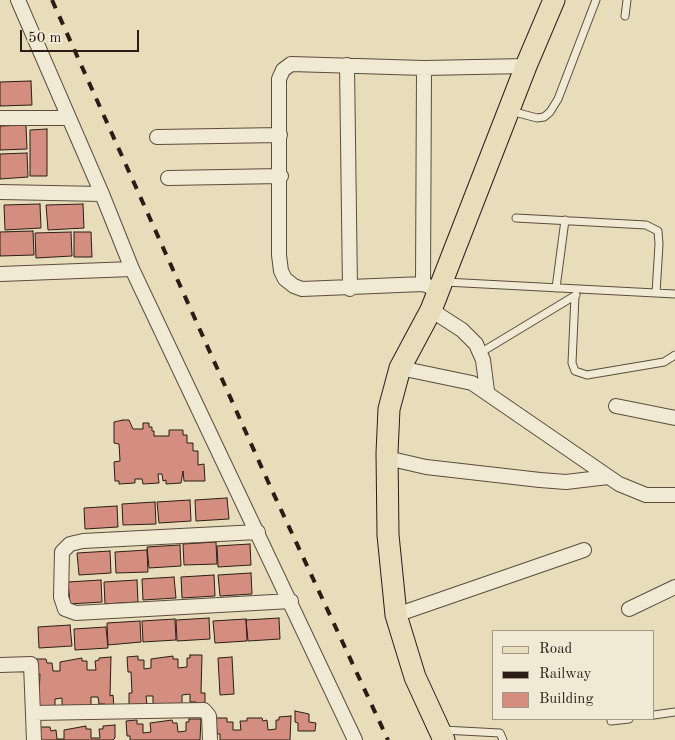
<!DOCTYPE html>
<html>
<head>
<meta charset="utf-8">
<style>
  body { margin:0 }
  #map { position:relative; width:675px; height:740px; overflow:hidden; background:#e8ddbb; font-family:"Old Standard TT",serif }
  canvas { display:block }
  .legend { position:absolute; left:492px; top:630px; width:162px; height:90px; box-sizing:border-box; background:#f0e9d3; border:1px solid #a19787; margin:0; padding:6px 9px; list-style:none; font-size:15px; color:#2b1d15 }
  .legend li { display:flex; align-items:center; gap:10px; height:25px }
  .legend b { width:25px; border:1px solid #a19787 }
  .scale { position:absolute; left:20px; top:30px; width:119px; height:22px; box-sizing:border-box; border:2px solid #2b1d15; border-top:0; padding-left:6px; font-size:15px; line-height:18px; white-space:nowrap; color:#2b1d15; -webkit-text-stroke:4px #f0e9d3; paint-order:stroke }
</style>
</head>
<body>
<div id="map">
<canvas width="675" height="740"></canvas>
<ul class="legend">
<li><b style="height:6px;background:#e8ddbb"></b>Road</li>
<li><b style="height:6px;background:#2b1d15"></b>Railway</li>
<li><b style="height:14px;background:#d38e80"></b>Building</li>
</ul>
<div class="scale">50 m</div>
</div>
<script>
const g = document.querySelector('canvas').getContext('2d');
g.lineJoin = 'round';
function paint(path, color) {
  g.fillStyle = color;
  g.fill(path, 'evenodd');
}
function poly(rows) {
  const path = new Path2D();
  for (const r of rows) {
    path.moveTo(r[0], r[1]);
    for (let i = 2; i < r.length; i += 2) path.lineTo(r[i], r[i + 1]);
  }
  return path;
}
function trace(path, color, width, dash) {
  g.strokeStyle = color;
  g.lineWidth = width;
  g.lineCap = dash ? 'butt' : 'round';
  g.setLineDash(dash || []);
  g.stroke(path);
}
const building = poly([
  [31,81,32,105,0,106,0,82,31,81],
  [26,125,27,149,0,150,0,126,26,125],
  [47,129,47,176,30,176,30,130,47,129],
  [27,153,28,177,0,179,0,154,27,153],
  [40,204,41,228,5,230,4,205,40,204],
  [83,204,84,228,48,230,46,205,83,204],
  [33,231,34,255,0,256,0,232,33,231],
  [71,232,72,256,36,258,35,233,71,232],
  [74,232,91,232,92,257,74,257,74,232],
  [123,420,129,420,133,429,143,429,143,423,149,423,149,427,152,427,152,431,154,431,154,436,169,436,169,430,183,430,183,435,187,435,187,443,193,443,193,451,198,451,198,465,204,464,205,481,184,481,183,471,181,483,166,484,166,480,163,481,162,474,158,474,159,483,143,484,142,479,135,479,135,483,119,484,119,481,115,481,114,462,120,461,119,444,114,443,114,422,123,420],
  [227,498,229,519,196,521,195,500,227,498],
  [190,500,191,521,159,523,157,502,190,500],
  [155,502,156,524,123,525,122,504,155,502],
  [117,506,118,527,85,529,84,508,117,506],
  [216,542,217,564,184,565,183,544,216,542],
  [250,544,251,565,218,567,217,546,250,544],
  [180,545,181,566,149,568,147,547,180,545],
  [147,550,148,572,116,573,115,552,147,550],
  [110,551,111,573,79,575,77,553,110,551],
  [251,573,252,594,220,596,218,575,251,573],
  [214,575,215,596,182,598,181,577,214,575],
  [174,577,176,598,143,600,142,579,174,577],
  [101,580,102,602,70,604,68,582,101,580],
  [137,580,138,602,105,604,104,582,137,580],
  [209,618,210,639,177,641,176,620,209,618],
  [279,618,280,639,248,641,246,620,279,618],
  [175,619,176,640,143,642,142,621,175,619],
  [246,619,247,641,215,643,213,621,246,619],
  [140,621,141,642,108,645,107,623,140,621],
  [70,625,72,646,39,648,38,627,70,625],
  [106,627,108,648,75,650,74,629,106,627],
  [190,655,202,655,201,693,205,693,205,705,196,705,196,702,190,702,190,694,182,695,182,704,153,704,153,696,146,696,147,705,129,710,129,693,132,693,131,672,128,672,127,657,138,656,138,660,144,660,144,669,151,668,151,659,173,656,173,659,178,659,178,668,187,667,187,658,190,658,190,655],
  [111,657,110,696,113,695,114,707,105,708,105,704,99,704,98,697,91,697,91,706,62,707,62,698,55,699,55,708,38,712,40,674,37,675,36,659,46,659,47,663,52,663,53,671,60,671,60,662,82,658,82,661,87,661,87,670,96,670,95,661,99,660,99,658,111,657],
  [232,657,234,694,220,695,218,658,232,657],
  [295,711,309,714,309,722,316,723,315,731,298,731,298,723,295,722,295,711],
  [291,716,290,740,220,740,220,734,217,734,216,718,227,718,227,722,233,722,233,730,241,730,240,721,247,721,247,718,262,718,263,721,267,720,268,730,276,729,276,720,279,720,279,717,291,716],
  [189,719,201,719,200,740,130,740,130,736,127,736,126,721,137,720,137,724,143,724,143,733,151,732,150,723,172,720,173,723,177,723,178,732,186,731,186,722,189,722,189,719],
  [115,725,115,738,113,740,40,740,40,727,50,727,51,731,56,730,57,739,64,739,64,730,86,726,86,729,91,729,91,738,100,738,99,729,103,729,103,726,115,725]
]);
paint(building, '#d38e80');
trace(building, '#2b1d15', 1);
const lane = poly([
  [625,16,627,0],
  [511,111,537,118,544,117,550,112,558,99,596,0],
  [516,218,646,225,658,231,659,244,656,293],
  [445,282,675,294],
  [556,288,565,220],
  [575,296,572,363,575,371,587,375,664,362,675,355],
  [480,353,576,295],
  [654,715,675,712],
  [611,721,629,719],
  [443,730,500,733,503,740]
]);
const street = poly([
  [18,0,102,194,132,269,355,740],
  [347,65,350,289],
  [0,118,69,118],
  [157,137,280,135],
  [168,178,281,176],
  [0,192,102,194],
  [0,274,132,269],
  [423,284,424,68],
  [439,290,423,284,302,289,294,286,285,279,281,271,279,255,279,79,283,70,291,64,424,68,526,66],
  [431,310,462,330,476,344,483,360,487,391],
  [400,368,472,383,619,484,646,495,675,495],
  [616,406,675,418],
  [387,458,426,467,540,480,566,482,608,477],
  [258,532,83,541,70,544,62,552,61,597,65,609,76,613,291,601],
  [629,609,675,587],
  [396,615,584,550],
  [0,665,31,664,34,740],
  [33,713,204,710,209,716,210,740]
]);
const primary = poly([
  [444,740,415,677,396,615,388,535,387,453,389,409,400,368,431,310,526,66,554,0]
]);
trace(lane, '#5a4d3e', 9);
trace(street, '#5a4d3e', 16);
trace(primary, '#2b1d15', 23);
trace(lane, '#f0e9d3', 7);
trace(street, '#f0e9d3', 14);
trace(primary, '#e8ddbb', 21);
trace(poly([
  [52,0,270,486,388,740]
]), '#2b1d15', 4, [9, 9]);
</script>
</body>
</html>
